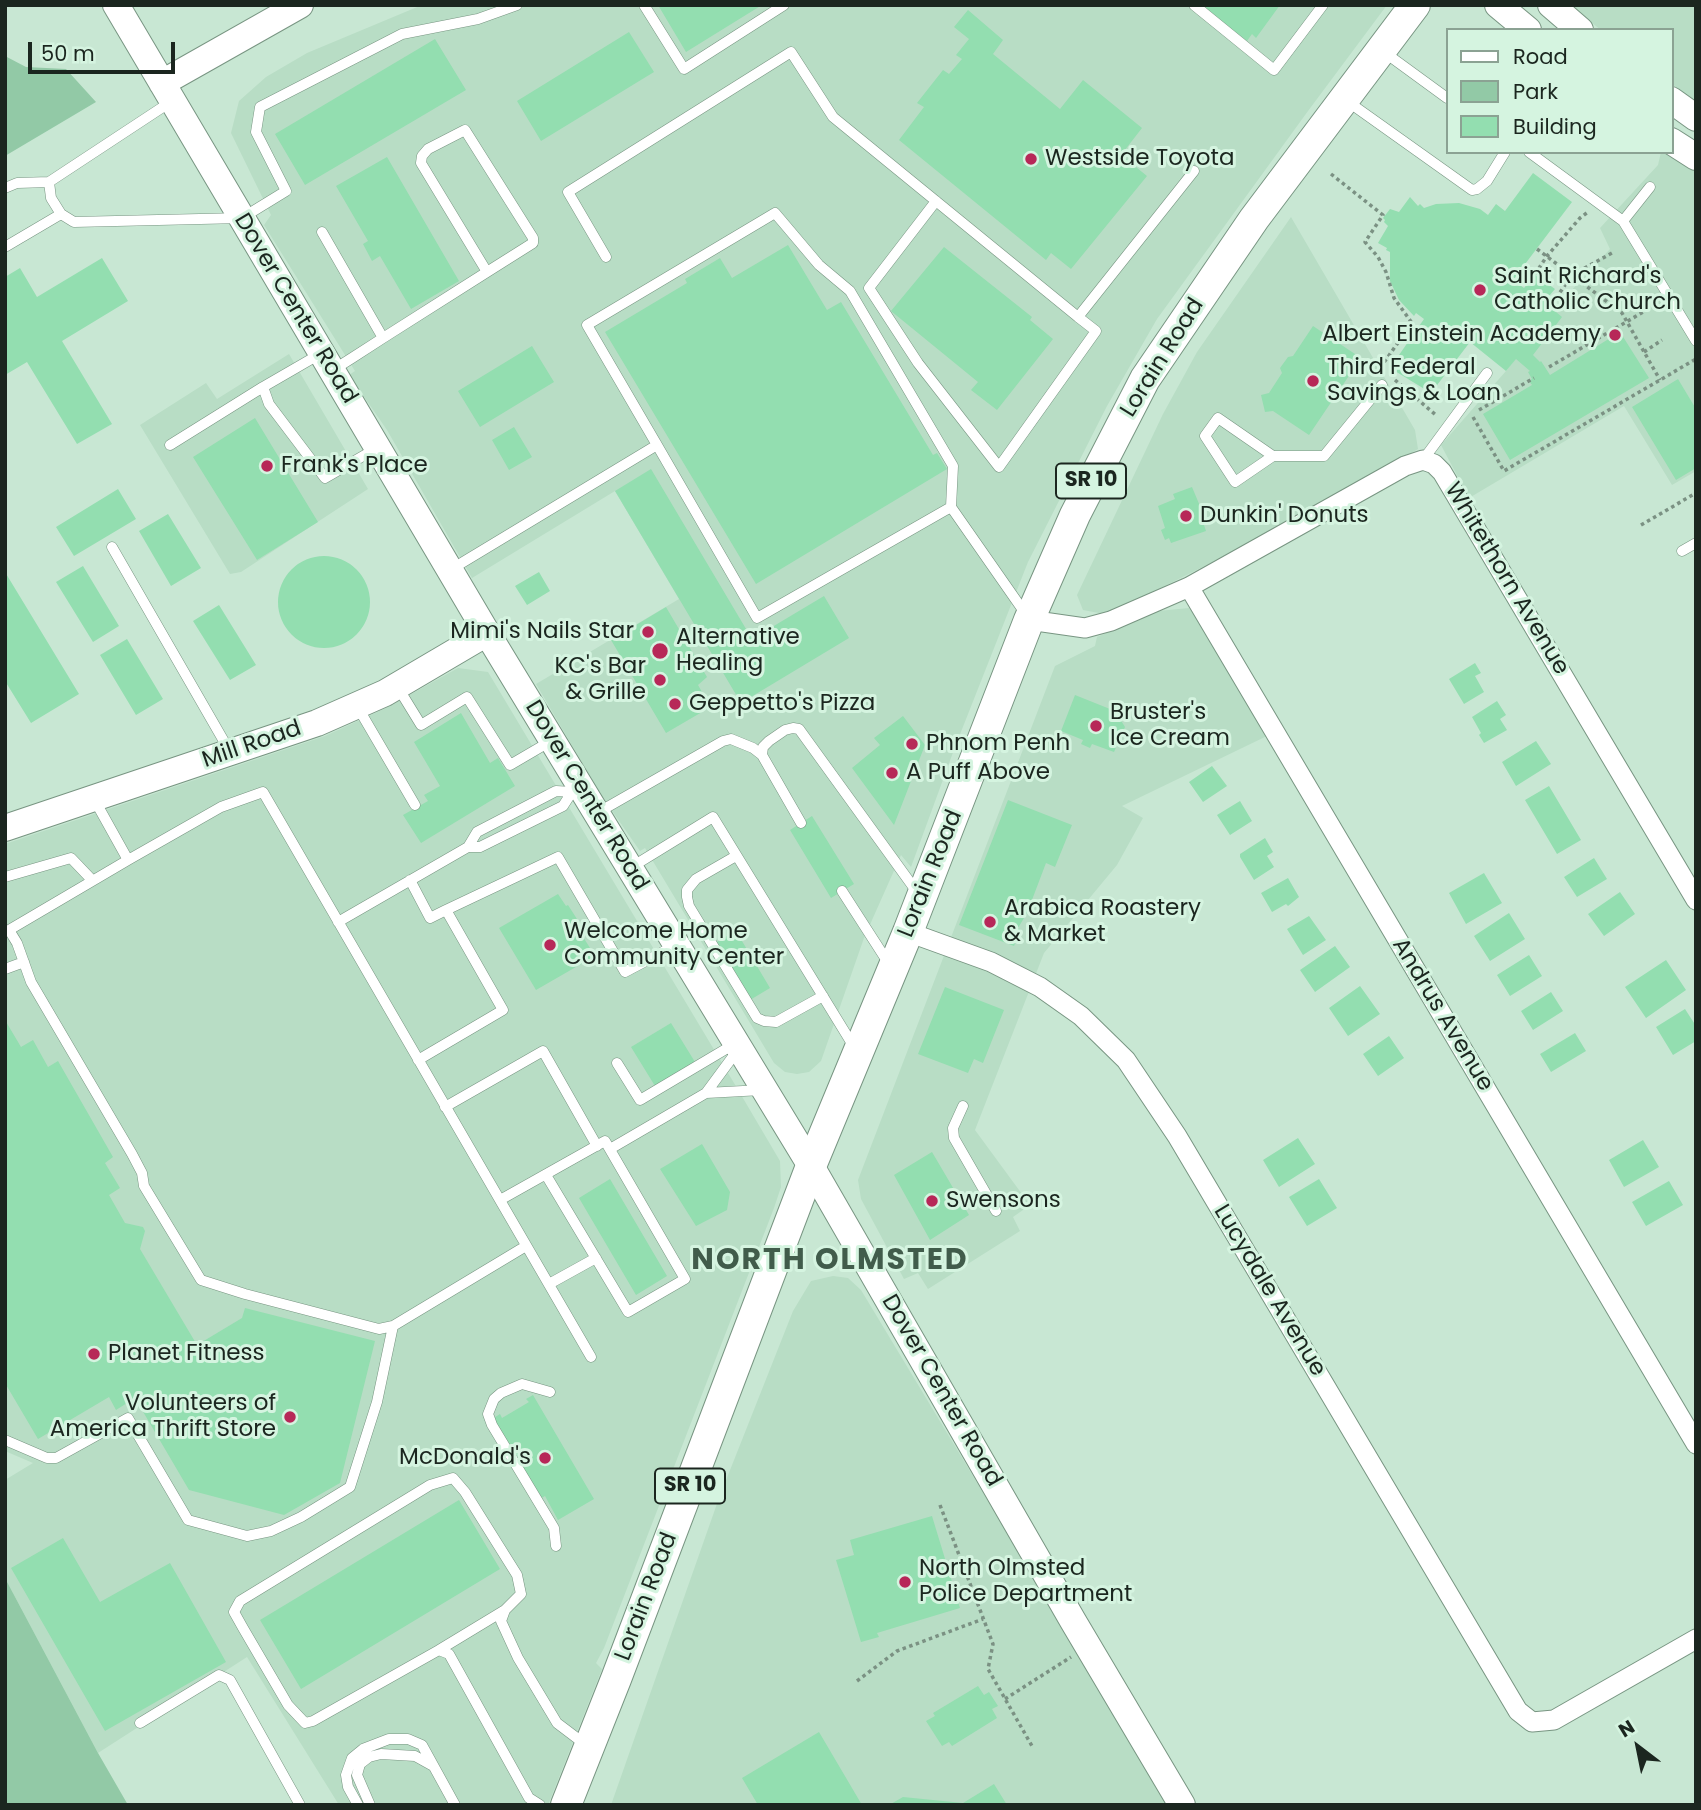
<!DOCTYPE html>
<html>
<head>
<meta charset="utf-8">
<style>
  body { margin:0 }
  #map { position:relative; width:1701px; height:1810px; overflow:hidden; background:#c8e7d3; font-family:Poppins,sans-serif }
  canvas { display:block }
  .frame { position:absolute; inset:0; border:7px solid #1b261f; pointer-events:none }
  .legend { position:absolute; left:1446px; top:28px; width:228px; height:126px; box-sizing:border-box; background:#d5f4e0; border:2px solid #8ba293; margin:0; padding:9px 12px; list-style:none; font-size:21px; color:#1b261f }
  .legend li { display:flex; align-items:center; gap:14px; height:35px }
  .legend b { width:35px; border:2px solid #8ba293 }
  .north { position:absolute; left:1603px; top:1712px; width:70px; height:70px; -webkit-text-stroke:5px #d5f4e0; paint-order:stroke; rotate:328deg; font-size:19px; font-weight:700; line-height:28px; text-align:center; color:#1b261f }
  .north::after { content:''; display:block; margin:auto; width:24px; height:32px; background:#1b261f; clip-path:polygon(50% 0,100% 100%,50% 72%,0 100%) }
  .scale { position:absolute; left:28px; top:42px; width:147px; height:32px; box-sizing:border-box; border:4px solid #1b261f; border-top:0; padding-left:9px; font-size:21px; line-height:24px; white-space:nowrap; color:#1b261f; -webkit-text-stroke:5px #d5f4e0; paint-order:stroke }
</style>
</head>
<body>
<div id="map">
<canvas width="1701" height="1810"></canvas>
<div class="frame"></div>
<ul class="legend">
<li><b style="height:9px;background:#fff"></b>Road</li>
<li><b style="height:19px;background:#92c9a6"></b>Park</li>
<li><b style="height:19px;background:#93deb0"></b>Building</li>
</ul>
<div class="north">N</div>
<div class="scale">50 m</div>
</div>
<script>
const g = document.querySelector('canvas').getContext('2d');
g.lineJoin = 'round';
function paint(path, color) {
  g.fillStyle = color;
  g.fill(path, 'evenodd');
}
function poly(rows) {
  const path = new Path2D();
  for (const r of rows) {
    if (r.length === 3) {
      path.moveTo(r[0] + r[2], r[1]);
      path.arc(r[0], r[1], r[2], 0, 2 * Math.PI);
      continue;
    }
    path.moveTo(r[0], r[1]);
    for (let i = 2; i < r.length; i += 2) path.lineTo(r[i], r[i + 1]);
  }
  return path;
}
function trace(path, color, width, dash) {
  g.strokeStyle = color;
  g.lineWidth = width;
  g.lineCap = dash ? 'butt' : 'round';
  g.setLineDash(dash || []);
  g.stroke(path);
}
function drawText(font, color, halo, rows, align = 'center') {
  g.font = font + ' Poppins,sans-serif';
  g.lineWidth = 6;
  g.setLineDash([]);
  g.textBaseline = 'middle';
  g.strokeStyle = halo;
  g.fillStyle = color;
  for (const [text, x, y, turn = 0] of rows) {
    g.save();
    g.translate(x, y);
    g.rotate((+turn || 0) * Math.PI / 180);
    g.textAlign = isNaN(turn) ? turn : align;
    if (halo) g.strokeText(text, 0, 0);
    g.fillText(text, 0, 0);
    g.restore();
  }
}
paint(poly([
  [422,5,1387,5,1308,111,1157,319,1107,406,1028,562,955,747,911,867,901,855,864,938,821,1061,809,1072,797,1074,785,1072,774,1063,645,848,640,851,601,795,536,684,679,599,615,491,472,578,387,430,349,375,355,371,264,225,271,215,231,133,239,101,266,77,307,53],
  [1569,5,1696,5,1696,102,1671,83,1671,30,1601,30],
  [1661,152,1670,152,1696,168,1696,471,1672,485,1624,406,1469,498,1441,445,1506,371,1554,309,1610,249,1600,228,1658,165],
  [1291,217,1415,430,1418,449,1320,508,1115,611,1104,614,1083,610,1077,595,1163,414,1197,352],
  [289,354,368,489,241,572,230,574,140,425,206,383,217,399],
  [1189,608,1211,634,1269,735,1122,806,1143,818,1117,865,1044,953,975,1130,1030,1205,1013,1217,1020,1231,928,1289,918,1273,904,1279,861,1199,858,1180,1055,666,1095,646,1097,637,1158,611],
  [458,668,488,672,737,1088,780,1161,781,1187,774,1208,604,1648,596,1663,602,1669,548,1805,339,1805,247,1657,98,1753,5,1578,5,1480,33,1463,5,1451,5,844,325,736,386,708],
  [833,1276,848,1278,861,1290,1171,1805,611,1805,719,1498,793,1311,811,1281]
]), '#b8ddc5');
paint(poly([
  [5,56,26,67,66,69,96,102,5,156],
  [5,1578,98,1753,128,1805,5,1805]
]), '#92c9a6');
paint(poly([
  [658,5,762,5,686,52],
  [1199,5,1280,5,1256,38,1252,34,1247,41],
  [968,10,1003,40,993,54,1060,109,1083,80,1142,128,1121,155,1147,176,1071,269,1051,253,1046,260,899,140,924,107,917,103,943,70,949,74,962,59,956,55,969,39,954,27],
  [629,32,654,72,541,141,517,101],
  [435,39,466,90,305,185,275,134],
  [387,157,459,281,411,309,380,256,372,261,363,244,368,241,336,186],
  [1533,173,1572,202,1513,280,1524,288,1535,275,1555,289,1544,302,1562,317,1533,355,1540,362,1541,361,1550,375,1620,332,1649,378,1510,460,1483,414,1532,385,1529,381,1532,379,1528,372,1530,371,1516,359,1506,371,1470,342,1431,393,1390,368,1424,319,1416,313,1414,316,1399,300,1390,281,1390,252,1386,250,1387,248,1378,243,1388,226,1384,222,1385,220,1383,218,1390,209,1399,212,1410,197,1418,206,1420,204,1424,208,1436,204,1459,203,1480,209,1488,215,1496,204,1505,211],
  [788,245,827,310,841,302,933,455,937,453,947,469,756,584,605,332,687,283,685,279,720,258,732,278],
  [944,247,1032,317,1030,320,1053,339,997,410,971,390,978,382,891,311],
  [102,258,128,301,62,341,112,424,77,444,27,362,5,375,5,277,20,268,37,297],
  [1313,326,1361,358,1309,435,1273,411,1265,412,1261,395,1269,393,1282,373,1280,368,1288,357,1293,356],
  [532,346,554,382,480,427,458,391],
  [1678,379,1696,409,1696,468,1676,480,1632,407],
  [255,418,318,522,257,560,193,457],
  [514,427,532,457,509,470,492,440],
  [651,469,752,639,824,596,849,638,741,703,615,491],
  [1192,487,1205,518,1202,519,1206,531,1171,543,1169,538,1165,540,1161,530,1165,528,1158,506,1175,499,1173,494],
  [118,489,136,519,74,556,56,527],
  [168,514,201,568,171,586,139,531],
  [324,602,46],
  [83,566,119,626,93,642,56,582],
  [5,572,79,694,31,723,5,681],
  [539,572,550,591,527,605,515,586],
  [219,605,256,665,230,680,193,621],
  [666,607,707,677,698,685,702,692,693,696,702,712,666,733,611,640],
  [127,639,163,699,136,715,100,655],
  [1475,663,1481,673,1475,676,1484,692,1464,704,1449,679],
  [1075,695,1115,711,1125,727,1114,752,1092,744,1090,748,1081,744,1083,740,1061,731],
  [1497,701,1506,715,1500,719,1507,730,1484,743,1479,735,1481,733,1472,717],
  [461,713,490,763,498,758,515,786,421,843,403,815,428,801,424,795,440,786,414,742],
  [903,716,925,745,894,825,852,768,880,745,874,738],
  [1536,741,1551,764,1516,786,1502,762],
  [1212,766,1227,786,1203,802,1189,782],
  [1549,786,1581,840,1557,854,1525,800],
  [1008,800,1072,825,1055,867,1046,863,1027,913,1018,928,1021,930,1014,946,959,925],
  [1240,801,1252,821,1230,835,1217,815],
  [812,816,854,884,831,898,790,830],
  [1265,838,1273,852,1267,856,1274,867,1254,880,1240,857,1240,854],
  [1594,858,1607,879,1577,897,1564,877],
  [1484,873,1502,903,1466,924,1449,893],
  [1288,878,1299,897,1288,906,1286,904,1272,912,1261,893],
  [1620,892,1635,914,1604,936,1588,914],
  [558,894,566,906,568,905,584,930,580,932,595,956,536,990,499,928],
  [1509,913,1525,939,1490,961,1474,936],
  [1309,916,1326,940,1303,955,1287,929],
  [736,931,770,988,750,1000,715,943],
  [1335,946,1350,967,1315,992,1300,970],
  [1529,955,1542,976,1510,996,1497,975],
  [1666,960,1686,990,1646,1018,1625,987],
  [1360,986,1380,1014,1348,1036,1329,1008],
  [945,987,1004,1010,983,1063,974,1059,968,1073,918,1054],
  [1551,992,1563,1011,1533,1030,1521,1011],
  [1685,1009,1696,1026,1696,1041,1673,1055,1656,1027],
  [5,1020,21,1047,33,1040,48,1067,58,1061,113,1157,105,1163,120,1188,109,1195,125,1223,143,1227,145,1231,140,1249,197,1345,242,1318,245,1308,375,1341,340,1483,284,1515,189,1490,135,1398,116,1410,109,1397,38,1439,5,1383],
  [671,1023,695,1062,655,1086,631,1047],
  [1575,1033,1586,1051,1551,1072,1540,1054],
  [1389,1036,1404,1058,1378,1076,1363,1054],
  [1298,1138,1315,1164,1279,1187,1263,1160],
  [1643,1140,1659,1167,1624,1187,1609,1160],
  [702,1144,730,1192,727,1210,696,1226,660,1169],
  [932,1152,969,1215,930,1240,894,1175],
  [610,1179,667,1276,636,1295,579,1198],
  [1319,1179,1337,1208,1307,1226,1289,1197],
  [1669,1181,1683,1205,1646,1226,1632,1202],
  [533,1395,594,1499,558,1520,545,1496,540,1499,492,1419,500,1414,502,1418,529,1402,526,1399],
  [459,1500,500,1569,301,1689,260,1620],
  [932,1516,960,1608,877,1633,879,1637,861,1642,836,1560,854,1555,850,1540],
  [63,1538,100,1602,170,1563,226,1662,105,1731,11,1568],
  [978,1686,984,1695,989,1692,998,1706,992,1709,997,1718,952,1746,949,1742,942,1746,926,1721,935,1716,933,1713],
  [819,1732,862,1805,758,1805,742,1778],
  [994,1784,1007,1805,889,1805,903,1797,963,1803]
]), '#93deb0');
const lane = poly([
  [644,5,684,69,784,5],
  [1194,5,1274,70,1323,5],
  [1384,52,1447,98],
  [1347,101,1472,190,1477,189,1487,181,1505,152],
  [1529,152,1623,221,1650,187],
  [49,182,51,198,61,214,74,222,242,218,286,191,256,132,260,107,402,34,478,19,517,5],
  [5,188,17,183,49,182,172,101],
  [936,201,869,288,918,363,999,467,1096,331,1078,317],
  [1623,221,1696,341],
  [322,232,383,338],
  [5,247,61,214],
  [606,257,568,192,791,52,833,117,1078,317,1194,171],
  [320,354,263,387,269,404,325,478,377,448],
  [333,370,352,358,383,338,487,272,533,243,533,238,465,130,428,149,422,156,421,163,487,272],
  [1218,418,1273,456,1235,482,1205,436,1218,418],
  [170,445,263,387],
  [657,445,587,325,775,213,819,265,850,291,953,466,951,507],
  [1273,456,1324,456,1382,385],
  [1423,460,1487,373],
  [112,547,229,750],
  [1682,551,1696,543],
  [450,570,657,445,757,618,951,507,1025,613],
  [397,686,421,725,467,697,510,765,551,741],
  [357,706,415,805],
  [94,799,128,860,221,807,263,792,591,1357],
  [597,813,723,741,731,739,753,748,762,755],
  [801,823,762,755,763,747,769,741,785,730,793,728,799,729,917,892],
  [736,856,696,879,687,890,687,897,689,906,757,1018,764,1021,776,1022,823,996],
  [128,860,9,930,17,943,31,982,132,1154,142,1173,144,1186,201,1280,245,1294,379,1329,393,1326,526,1246],
  [630,868,713,817,854,1047],
  [5,877,71,858,92,880],
  [410,880,430,918,446,910],
  [842,891,889,964],
  [338,922,468,847,480,847,563,806,572,792,556,791,477,832,468,847],
  [5,969,24,962],
  [418,1060,503,1010,446,910,558,857,625,972,674,946],
  [617,1063,640,1100,736,1043],
  [706,1093,762,1090],
  [963,1106,953,1128,954,1138,996,1211],
  [445,1107,543,1051,597,1146],
  [610,1149,706,1093,737,1051],
  [500,1200,605,1141,685,1279,628,1312,546,1175],
  [549,1284,596,1258],
  [550,1392,522,1384,501,1393,494,1399,488,1414,492,1425,554,1528,556,1546],
  [5,1440,47,1458,56,1458,128,1418,188,1520,247,1536,271,1531,301,1517,350,1487,377,1402,393,1326],
  [439,1650,505,1610],
  [140,1723,219,1675,230,1680,300,1805],
  [358,1805,348,1787,346,1775,352,1758,363,1749,389,1739,408,1739,422,1745,455,1805],
  [370,1805,357,1775,360,1764,369,1757,381,1754,415,1756,433,1766],
  [540,1805,529,1798,449,1654,439,1650,313,1721,305,1723,288,1705,243,1628,234,1612,240,1601,430,1485,453,1478,465,1492,517,1575,521,1594,505,1610,501,1621,518,1658,557,1723,586,1745]
]);
const street = poly([
  [1189,587,1696,1444],
  [1029,620,1085,628,1111,621,1189,587,1405,466,1423,460,1434,464,1442,472,1696,900],
  [908,932,991,962,1040,987,1081,1016,1126,1060,1177,1136,1518,1711,1532,1722,1554,1720,1696,1639]
]);
const secondary = poly([
  [116,5,487,633,811,1166,1073,1621,1182,1805],
  [1498,5,1528,30],
  [1551,5,1580,30],
  [162,83,300,5],
  [1671,100,1696,118],
  [1671,141,1696,157],
  [5,828,317,723,385,693,487,633]
]);
const primary = poly([
  [566,1805,616,1679,811,1166,908,932,1029,620,1075,515,1145,379,1254,219,1415,5]
]);
trace(lane, '#789582', 11);
trace(street, '#789582', 21);
trace(secondary, '#789582', 28);
trace(primary, '#789582', 32);
trace(poly([
  [1331,174,1383,215,1365,242,1378,257,1386,272,1394,298,1412,323,1380,368,1384,371],
  [1537,249,1622,313,1660,380],
  [1531,280,1547,256,1580,218,1588,212],
  [1556,298,1572,275,1612,253],
  [1644,352,1662,340],
  [1549,367,1645,311],
  [1395,380,1437,416],
  [1479,410,1534,378],
  [1473,417,1504,471,1696,359],
  [1641,525,1696,493],
  [940,1505,993,1644,988,1669,1032,1746],
  [857,1681,897,1651,983,1619],
  [1005,1699,1071,1657]
]), '#7b9183', 3.5, [3.5, 3.5]);
trace(lane, '#fff', 10);
trace(street, '#fff', 19);
trace(secondary, '#fff', 26);
trace(primary, '#fff', 30);
for (const [x, y, r, color] of [
  [1031,159,7,"#b72858"],
  [1480,290,7,"#b72858"],
  [1615,335,7,"#b72858"],
  [1313,381,7,"#b72858"],
  [267,466,7,"#b72858"],
  [1186,516,7,"#b72858"],
  [648,632,7,"#b72858"],
  [660,651,9,"#b72858"],
  [660,680,7,"#b72858"],
  [675,704,7,"#b72858"],
  [1096,726,7,"#b72858"],
  [912,744,7,"#b72858"],
  [892,773,7,"#b72858"],
  [990,922,7,"#b72858"],
  [550,945,7,"#b72858"],
  [932,1201,7,"#b72858"],
  [94,1354,7,"#b72858"],
  [290,1417,7,"#b72858"],
  [545,1458,7,"#b72858"],
  [905,1582,7,"#b72858"]
]) {
  const dot = new Path2D();
  dot.arc(x, y, r, 0, 2 * Math.PI);
  g.fillStyle = color;
  g.fill(dot);
  trace(dot, '#d5f4e0', 2.5);
}
for (const [x, y, w] of [
  [1091,481,70],
  [690,1486,70]
]) {
  const box = new Path2D();
  box.roundRect(x - w / 2, y - 17.5, w, 35, 5);
  g.fillStyle = '#d5f4e0';
  g.fill(box);
  trace(box, '#1b261f', 2);
}
drawText('bold 21px', '#1b261f', null, [
  ["SR 10",1091,481],
  ["SR 10",690,1486]
]);
drawText('23px', '#1b261f', '#d5f4e0', [
  ["Westside Toyota",1045,159],
  ["Saint Richard's",1494,277],
  ["Catholic Church",1494,303],
  ["Albert Einstein Academy",1601,335,"right"],
  ["Third Federal",1327,368],
  ["Savings & Loan",1327,394],
  ["Frank's Place",281,466],
  ["Dunkin' Donuts",1200,516],
  ["Mimi's Nails Star",634,632,"right"],
  ["Alternative",676,638],
  ["Healing",676,664],
  ["KC's Bar",646,667,"right"],
  ["& Grille",646,693,"right"],
  ["Geppetto's Pizza",689,704],
  ["Bruster's",1110,713],
  ["Ice Cream",1110,739],
  ["Phnom Penh",926,744],
  ["A Puff Above",906,773],
  ["Arabica Roastery",1004,909],
  ["& Market",1004,935],
  ["Welcome Home",564,932],
  ["Community Center",564,958],
  ["Swensons",946,1201],
  ["Planet Fitness",108,1354],
  ["Volunteers of",276,1404,"right"],
  ["America Thrift Store",276,1430,"right"],
  ["McDonald's",531,1458,"right"],
  ["North Olmsted",919,1569],
  ["Police Department",919,1595]
], 'left');
drawText('23px', '#1b261f', '#d5f4e0', [
  ["Dover Center Road",295,309,59],
  ["Lorain Road",1163,358,-58],
  ["Whitethorn Avenue",1506,579,59],
  ["Mill Road",252,745,-19],
  ["Dover Center Road",586,796,59],
  ["Lorain Road",931,874,-68],
  ["Andrus Avenue",1442,1015,59],
  ["Lucydale Avenue",1269,1291,59],
  ["Dover Center Road",941,1391,60],
  ["Lorain Road",647,1597,-69]
]);
g.letterSpacing = '2px';
drawText('bold 30px', '#415c4b', '#d5f4e0', [
  ["NORTH OLMSTED",830,1261]
]);
g.letterSpacing = '0px';
</script>
</body>
</html>
